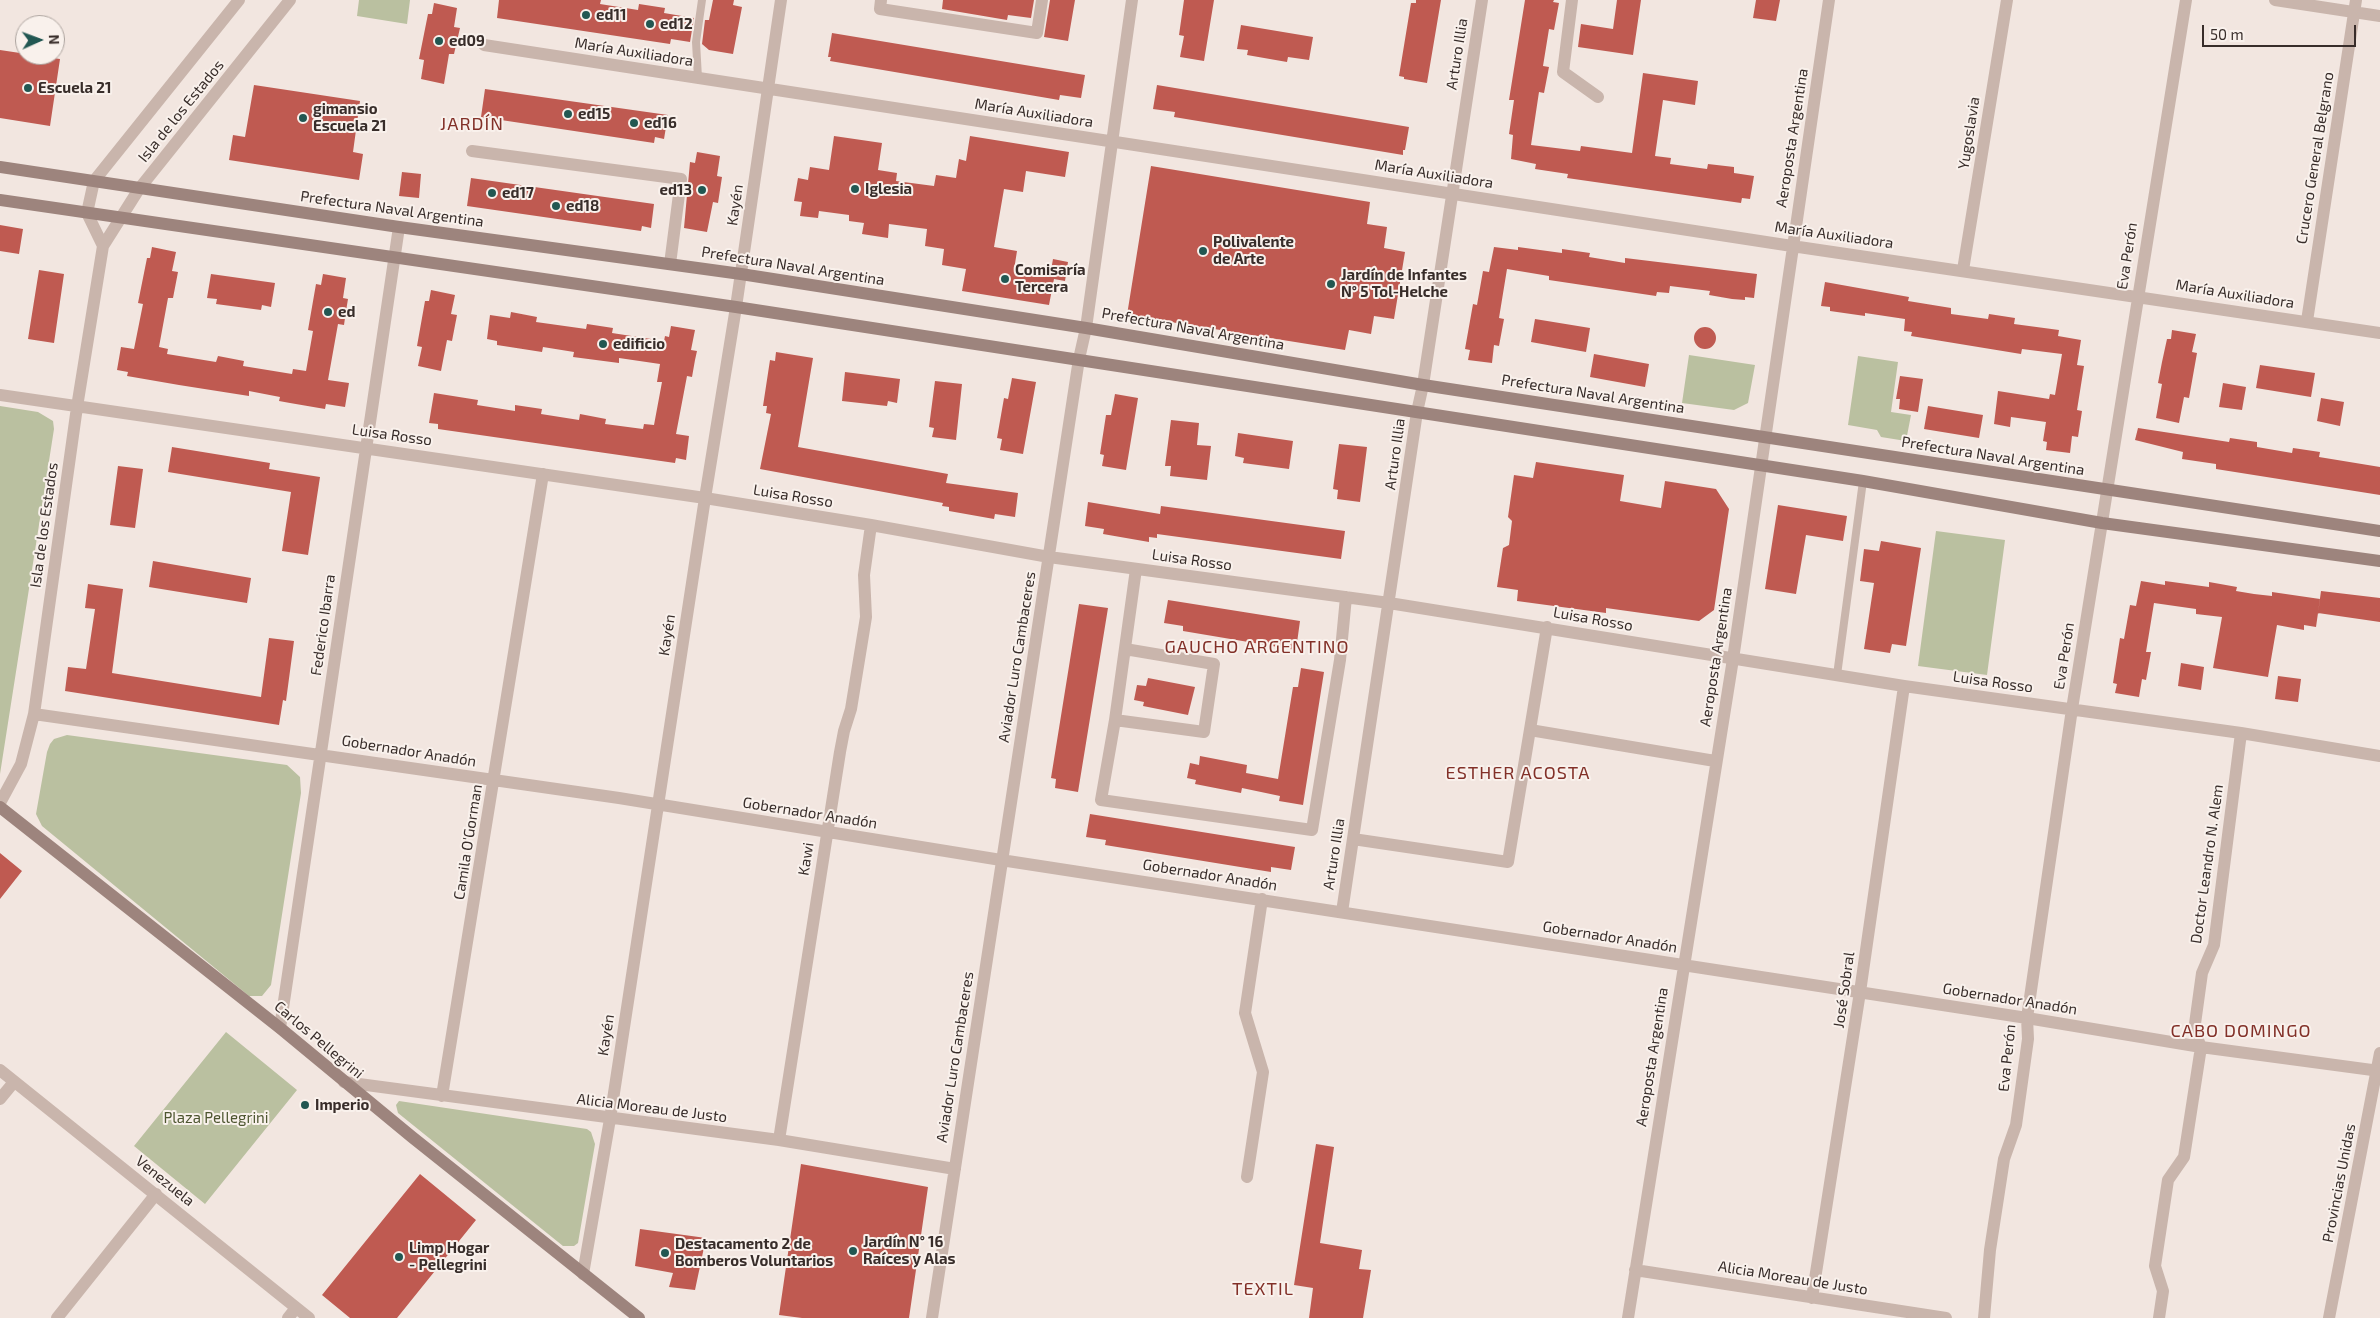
<!DOCTYPE html>
<html>
<head>
<meta charset="utf-8">
<style>
  body { margin:0 }
  #map { position:relative; width:2380px; height:1318px; overflow:hidden; background:#f2e6e0; font-family:"Exo 2",sans-serif }
  canvas { display:block }
  .north { position:absolute; left:15px; top:15px; width:50px; height:50px; box-sizing:border-box; background:#f9f1ec; border:1px solid #aca39e; border-radius:50%; rotate:88deg; font-size:14px; font-weight:700; line-height:20px; text-align:center; color:#382d2a }
  .north::after { content:''; display:block; margin:auto; width:18px; height:22px; background:#225752; clip-path:polygon(50% 0,100% 100%,50% 72%,0 100%) }
  .scale { position:absolute; left:2202px; top:25px; width:154px; height:22px; box-sizing:border-box; border:2px solid #382d2a; border-top:0; padding-left:6px; font-size:15px; line-height:18px; white-space:nowrap; color:#382d2a; -webkit-text-stroke:4px #f9f1ec; paint-order:stroke }
</style>
</head>
<body>
<div id="map">
<canvas width="2380" height="1318"></canvas>
<div class="north">N</div>
<div class="scale">50 m</div>
</div>
<script>
const g = document.querySelector('canvas').getContext('2d');
g.lineJoin = 'round';
function paint(path, color) {
  g.fillStyle = color;
  g.fill(path, 'evenodd');
}
function poly(rows) {
  const path = new Path2D();
  for (const r of rows) {
    if (r.length === 3) {
      path.moveTo(r[0] + r[2], r[1]);
      path.arc(r[0], r[1], r[2], 0, 2 * Math.PI);
      continue;
    }
    path.moveTo(r[0], r[1]);
    for (let i = 2; i < r.length; i += 2) path.lineTo(r[i], r[i + 1]);
  }
  return path;
}
function trace(path, color, width, dash) {
  g.strokeStyle = color;
  g.lineWidth = width;
  g.lineCap = dash ? 'butt' : 'round';
  g.setLineDash(dash || []);
  g.stroke(path);
}
function drawText(font, color, halo, rows, align = 'center') {
  g.font = font + ' "Exo 2",sans-serif';
  g.lineWidth = 4;
  g.setLineDash([]);
  g.textBaseline = 'middle';
  g.strokeStyle = halo;
  g.fillStyle = color;
  for (const [text, x, y, turn = 0] of rows) {
    g.save();
    g.translate(x, y);
    g.rotate((+turn || 0) * Math.PI / 180);
    g.textAlign = isNaN(turn) ? turn : align;
    if (halo) g.strokeText(text, 0, 0);
    g.fillText(text, 0, 0);
    g.restore();
  }
}
paint(poly([
  [359,0,410,0,407,24,357,16],
  [1689,355,1755,365,1748,403,1734,410,1682,403],
  [1858,356,1898,362,1891,412,1911,415,1906,441,1881,437,1877,430,1848,425],
  [0,406,38,412,53,421,54,429,0,774],
  [1936,531,2005,540,1987,675,1918,666],
  [67,735,287,765,300,777,301,793,271,985,262,996,249,996,42,826,36,814,47,752,50,744,54,739],
  [226,1032,297,1090,205,1204,134,1146],
  [399,1101,587,1129,591,1132,595,1144,578,1243,574,1246,563,1246,398,1113,396,1105]
]), '#bac0a0');
paint(poly([
  [499,0,601,0,600,4,638,10,639,4,665,8,664,13,694,18,690,42,671,39,670,44,497,18],
  [713,0,734,0,733,5,742,7,733,54,709,50,702,44,705,20,709,20],
  [943,0,1034,0,1031,18,1008,15,1007,20,942,9],
  [1050,0,1075,0,1068,41,1044,37],
  [1184,0,1214,0,1204,61,1180,57,1184,36,1179,35],
  [1416,0,1441,0,1427,83,1404,79,1404,77,1399,76,1411,3,1416,3],
  [1525,0,1554,0,1553,2,1559,3,1554,30,1549,29,1543,66,1549,67,1544,93,1539,92,1531,145,1580,151,1581,146,1632,153,1643,73,1698,81,1695,105,1663,100,1655,156,1671,158,1670,164,1707,169,1708,164,1734,167,1734,173,1754,176,1750,199,1742,198,1741,203,1567,178,1568,174,1535,169,1536,164,1511,159,1513,135,1509,134,1514,100,1509,100],
  [1617,0,1641,0,1633,55,1578,47,1581,24,1613,29],
  [1756,0,1780,0,1776,21,1753,18],
  [434,3,457,8,454,27,460,28,454,54,449,54,444,84,421,79,424,60,419,59,428,14,432,14],
  [1241,25,1313,37,1309,60,1288,57,1287,62,1247,55,1248,50,1237,49],
  [832,33,1085,75,1081,98,1060,95,1059,100,830,61,831,57,828,57],
  [0,50,60,59,50,126,0,118],
  [254,85,360,101,353,152,363,154,359,180,229,160,233,135,245,137],
  [1157,85,1409,127,1405,150,1403,150,1403,155,1174,117,1175,112,1153,109],
  [485,89,668,115,664,139,655,137,654,143,481,117],
  [834,136,882,143,878,170,897,173,896,181,934,186,936,175,956,178,959,159,966,161,970,136,1069,152,1065,177,1026,171,1023,192,1004,189,994,247,1017,251,1014,270,1050,276,1053,259,1068,262,1065,281,1054,279,1049,305,962,291,966,269,942,265,944,249,925,246,927,229,889,224,888,238,862,234,864,223,849,221,849,215,819,211,818,218,800,216,802,202,794,201,798,178,808,180,810,167,829,170],
  [697,152,720,156,717,176,722,177,718,203,713,202,707,232,684,228,690,162,695,163],
  [1151,166,1370,202,1367,224,1387,227,1384,248,1405,252,1394,319,1374,316,1371,334,1349,330,1345,350,1127,315],
  [402,172,421,174,419,198,399,196],
  [471,178,654,204,651,228,642,226,641,231,467,206],
  [0,225,23,229,19,254,0,251],
  [152,247,176,252,172,271,178,272,173,298,168,298,159,347,168,349,167,354,216,362,218,356,244,361,243,366,292,374,293,369,306,371,313,331,308,330,316,284,321,285,323,274,346,278,343,298,348,299,346,311,344,325,338,324,328,380,349,383,345,407,326,404,325,409,290,403,279,401,280,397,249,391,249,396,179,385,127,376,128,372,117,370,121,347,134,349,143,304,138,303,147,258,150,258],
  [1494,247,1518,250,1518,247,1562,253,1562,249,1590,253,1589,257,1625,263,1625,258,1757,274,1754,298,1745,297,1745,300,1732,299,1709,295,1710,291,1670,286,1669,293,1657,292,1656,296,1549,280,1549,276,1507,269,1499,318,1504,319,1499,346,1494,345,1492,363,1468,360,1470,350,1465,349,1473,304,1477,305,1483,271,1489,272],
  [39,270,64,274,54,343,28,339],
  [211,274,275,283,271,307,262,305,261,310,216,304,217,299,207,298],
  [1825,282,1909,297,1908,301,1951,308,1951,314,1988,319,1989,314,2015,318,2014,324,2059,330,2058,336,2081,340,2077,365,2084,366,2077,410,2082,411,2078,437,2072,436,2070,453,2046,450,2047,442,2043,441,2046,422,2011,417,2010,427,1994,424,1998,391,2049,399,2050,394,2055,395,2062,354,2022,349,2021,354,1911,336,1912,332,1904,331,1905,319,1865,313,1865,316,1830,311,1830,307,1821,306],
  [431,290,455,295,451,314,457,315,452,341,447,340,441,371,418,366,422,347,417,346,425,301,429,301],
  [511,312,537,317,536,322,586,329,587,324,613,328,612,333,664,341,665,336,669,337,671,326,695,330,691,350,697,351,695,360,692,377,687,376,676,434,689,436,686,460,676,458,675,463,438,429,438,424,429,423,434,393,478,400,477,405,515,411,515,405,542,409,541,414,579,420,580,414,606,419,605,424,643,429,644,424,654,425,662,382,657,382,660,364,619,358,619,363,573,357,574,352,543,347,542,352,497,345,497,341,487,339,490,315,510,318],
  [1535,319,1590,328,1586,352,1531,342],
  [1705,338,11],
  [2172,330,2196,334,2192,352,2197,353,2189,398,2184,397,2179,423,2156,418,2162,384,2158,383,2162,362,2167,339,2171,339],
  [776,352,813,358,798,447,948,474,946,483,1018,493,1015,517,995,514,994,519,949,511,949,507,942,506,943,503,760,469,771,414,766,413,767,406,763,406,770,360,775,361],
  [1594,354,1649,364,1645,387,1590,377],
  [2260,365,2315,373,2311,397,2256,388],
  [845,372,900,379,897,403,888,401,887,406,842,401],
  [1900,376,1923,379,1918,412,1899,409,1900,399,1896,399],
  [1012,378,1036,382,1023,454,1000,450,1002,439,997,438,1004,398,1008,399],
  [935,381,962,384,956,440,932,437,934,428,929,427],
  [2223,383,2246,387,2242,410,2219,407],
  [1115,394,1138,398,1126,470,1102,466,1104,455,1100,454,1106,415,1111,415],
  [2321,398,2344,402,2340,426,2317,421],
  [1928,406,1983,415,1979,438,1924,429],
  [1171,420,1199,423,1197,445,1211,446,1207,480,1170,476,1171,466,1165,466],
  [2138,428,2229,442,2230,438,2257,442,2257,447,2292,453,2293,448,2320,452,2319,457,2380,467,2380,495,2216,469,2216,464,2182,459,2183,452,2135,440],
  [1238,433,1293,441,1289,469,1243,463,1244,458,1235,456],
  [1339,444,1367,447,1360,502,1337,499,1338,490,1333,489],
  [172,447,270,463,269,469,320,477,308,555,282,551,291,492,168,472],
  [1536,462,1624,475,1620,501,1661,508,1665,481,1716,489,1729,509,1714,610,1699,621,1606,608,1606,613,1517,601,1518,590,1497,587,1503,548,1509,545,1512,521,1508,517,1514,475,1533,478],
  [118,466,143,469,135,528,110,525],
  [1088,502,1160,514,1161,506,1345,531,1341,559,1157,534,1157,538,1149,537,1149,542,1103,534,1104,529,1085,526],
  [1778,505,1847,516,1843,541,1806,535,1796,594,1765,589],
  [1881,541,1921,548,1906,646,1892,644,1890,653,1864,649,1874,583,1860,581,1864,549,1879,551],
  [153,561,251,578,247,603,149,587],
  [2141,581,2165,585,2165,581,2209,587,2209,582,2237,587,2236,591,2254,594,2272,596,2272,592,2320,599,2316,627,2304,625,2304,630,2277,625,2268,677,2213,668,2222,617,2196,614,2196,609,2154,603,2146,652,2151,652,2146,680,2142,679,2139,697,2115,693,2117,684,2113,683,2120,638,2124,639,2130,605,2136,606],
  [88,584,123,589,112,673,261,697,269,638,294,641,286,701,283,700,279,725,65,691,68,667,86,669,95,609,85,608],
  [2321,591,2380,598,2380,622,2318,613],
  [1168,600,1300,621,1296,650,1183,631,1183,626,1164,623],
  [1079,604,1108,608,1078,792,1055,788,1056,779,1051,778],
  [2181,663,2204,667,2201,690,2178,686],
  [1301,668,1324,672,1303,805,1279,801,1280,796,1242,788,1241,793,1195,784,1196,780,1187,778,1190,763,1199,765,1200,756,1247,765,1246,773,1278,779,1293,687,1298,687],
  [2278,676,2301,679,2298,702,2275,699],
  [1148,678,1195,687,1188,715,1143,706,1144,702,1134,700,1137,685,1146,686],
  [1090,814,1295,847,1291,870,1271,867,1271,872,1105,845,1106,840,1086,837],
  [0,853,22,871,0,899],
  [1316,1144,1334,1147,1320,1243,1362,1250,1359,1269,1371,1270,1363,1318,1309,1318,1313,1288,1294,1285],
  [801,1164,928,1187,909,1318,802,1318,779,1315],
  [420,1174,476,1220,397,1318,350,1318,322,1295],
  [640,1229,706,1238,695,1290,669,1287,673,1273,635,1266]
]), '#bf5a51');
trace(poly([
  [698,78,696,42,702,0],
  [1837,675,1863,481]
]), '#c9b5ac', 8);
trace(poly([
  [881,0,880,9,1037,33,1042,0],
  [1572,0,1563,72,1598,97],
  [2275,0,2380,16],
  [484,45,1792,246,2380,333],
  [472,151,681,179,670,264],
  [103,246,87,213,94,181,239,0],
  [1963,270,2007,0],
  [2307,321,2356,0],
  [0,395,705,498,871,525,1049,557,1389,603,1904,686,2241,733,2380,756],
  [1136,569,1115,720,1101,800,1312,830,1340,660,1346,597],
  [34,714,619,798,1001,860,2027,1018,2201,1047,2380,1071],
  [1115,720,1204,732,1214,664,1125,649],
  [1530,730,1715,761],
  [0,803,21,764,34,714,77,407,103,246,139,189,290,0],
  [1353,839,1508,862,1547,627],
  [1342,912,1417,412,1423,385,1482,0],
  [280,1028,399,227],
  [0,1070,309,1318],
  [344,1082,779,1140,955,1169],
  [442,1096,543,474],
  [0,1099,14,1082],
  [779,1140,840,752,844,731,851,709,866,617,864,575,871,525],
  [1247,1177,1263,1072,1245,1013,1262,899],
  [1635,1270,1946,1318],
  [583,1274,610,1119,705,498,736,307,781,0],
  [1812,1298,1860,992,1904,686],
  [57,1318,156,1194],
  [288,1318,296,1308],
  [932,1318,1079,359,1086,328,1132,0],
  [1628,1318,1733,659,1829,0],
  [1984,1318,1990,1250,2004,1159,2016,1125,2028,1039,2027,1018,2072,709,2186,0],
  [2159,1318,2163,1291,2155,1266,2168,1180,2184,1157,2201,1047,2194,1031,2202,973,2214,945,2241,733],
  [2329,1318,2380,1053]
]), '#c9b5ac', 12);
trace(poly([
  [0,167,399,227,741,274,1086,328,1423,385,2380,531],
  [0,200,736,307,1863,481,2102,523,2380,561],
  [0,807,280,1028,412,1137,639,1318]
]), '#9d847d', 12);
for (const [x, y, r, color] of [
  [586,15,5,"#225752"],
  [650,24,5,"#225752"],
  [439,41,5,"#225752"],
  [28,88,5,"#225752"],
  [568,114,5,"#225752"],
  [303,118,5,"#225752"],
  [634,123,5,"#225752"],
  [855,189,5,"#225752"],
  [702,190,5,"#225752"],
  [492,193,5,"#225752"],
  [556,206,5,"#225752"],
  [1203,251,5,"#225752"],
  [1005,279,5,"#225752"],
  [1331,284,5,"#225752"],
  [328,312,5,"#225752"],
  [603,344,5,"#225752"],
  [305,1105,5,"#225752"],
  [853,1251,5,"#225752"],
  [665,1253,5,"#225752"],
  [399,1257,5,"#225752"]
]) {
  const dot = new Path2D();
  dot.arc(x, y, r, 0, 2 * Math.PI);
  g.fillStyle = color;
  g.fill(dot);
  trace(dot, '#f9f1ec', 2);
}
drawText('bold 15px', '#382d2a', '#f9f1ec', [
  ["ed11",596,15],
  ["ed12",660,24],
  ["ed09",449,41],
  ["Escuela 21",38,88],
  ["gimansio",313,109],
  ["Escuela 21",313,126],
  ["ed15",578,114],
  ["ed16",644,123],
  ["Iglesia",865,189],
  ["ed13",692,190,"right"],
  ["ed17",502,193],
  ["ed18",566,206],
  ["Polivalente",1213,242],
  ["de Arte",1213,259],
  ["Comisaría",1015,270],
  ["Tercera",1015,287],
  ["Jardín de Infantes",1341,275],
  ["N° 5 Tol-Helche",1341,292],
  ["ed",338,312],
  ["edificio",613,344],
  ["Imperio",315,1105],
  ["Jardín N° 16",863,1242],
  ["Raíces y Alas",863,1259],
  ["Destacamento 2 de",675,1244],
  ["Bomberos Voluntarios",675,1261],
  ["Limp Hogar",409,1248],
  ["- Pellegrini",409,1265]
], 'left');
drawText('15px', '#382d2a', '#f9f1ec', [
  ["María Auxiliadora",634,52,9],
  ["Arturo Illia",1457,54,-81],
  ["Isla de los Estados",181,111,-51],
  ["María Auxiliadora",1034,113,9],
  ["Yugoslavia",1969,133,-81],
  ["Aeroposta Argentina",1792,138,-81],
  ["Crucero General Belgrano",2315,158,-81],
  ["María Auxiliadora",1434,174,9],
  ["Kayén",735,205,-82],
  ["Prefectura Naval Argentina",392,209,8],
  ["María Auxiliadora",1834,235,8],
  ["Eva Perón",2127,256,-81],
  ["Prefectura Naval Argentina",793,266,9],
  ["María Auxiliadora",2235,294,9],
  ["Prefectura Naval Argentina",1193,329,10],
  ["Prefectura Naval Argentina",1593,394,9],
  ["Luisa Rosso",392,435,8],
  ["Arturo Illia",1395,454,-82],
  ["Prefectura Naval Argentina",1993,456,9],
  ["Luisa Rosso",793,496,9],
  ["Isla de los Estados",44,525,-82],
  ["Luisa Rosso",1192,560,8],
  ["Luisa Rosso",1593,619,10],
  ["Federico Ibarra",323,625,-82],
  ["Kayén",667,635,-81],
  ["Eva Perón",2064,656,-81],
  ["Aviador Luro Cambaceres",1017,657,-81],
  ["Aeroposta Argentina",1716,657,-81],
  ["Luisa Rosso",1993,682,8],
  ["Gobernador Anadón",409,751,9],
  ["Gobernador Anadón",810,813,9],
  ["Camila O'Gorman",468,842,-81],
  ["Arturo Illia",1334,854,-81],
  ["Kawi",806,859,-81],
  ["Doctor Leandro N. Alem",2207,864,-82],
  ["Gobernador Anadón",1210,875,9],
  ["Gobernador Anadón",1610,937,9],
  ["José Sobral",1844,990,-82],
  ["Gobernador Anadón",2010,999,9],
  ["Kayén",606,1035,-81],
  ["Carlos Pellegrini",319,1040,40],
  ["Aviador Luro Cambaceres",955,1057,-81],
  ["Aeroposta Argentina",1652,1057,-81],
  ["Eva Perón",2007,1058,-84],
  ["Alicia Moreau de Justo",652,1108,7],
  ["Venezuela",165,1181,39],
  ["Provincias Unidas",2339,1183,-79],
  ["Alicia Moreau de Justo",1793,1278,9]
]);
drawText('15px', '#4d5530', '#f9f1ec', [
  ["Plaza Pellegrini",216,1118]
]);
g.letterSpacing = '1px';
drawText('18px', '#823028', '#f9f1ec', [
  ["JARDÍN",472,124],
  ["GAUCHO ARGENTINO",1257,647],
  ["ESTHER ACOSTA",1518,773],
  ["CABO DOMINGO",2241,1031],
  ["TEXTIL",1263,1289]
]);
g.letterSpacing = '0px';
</script>
</body>
</html>
